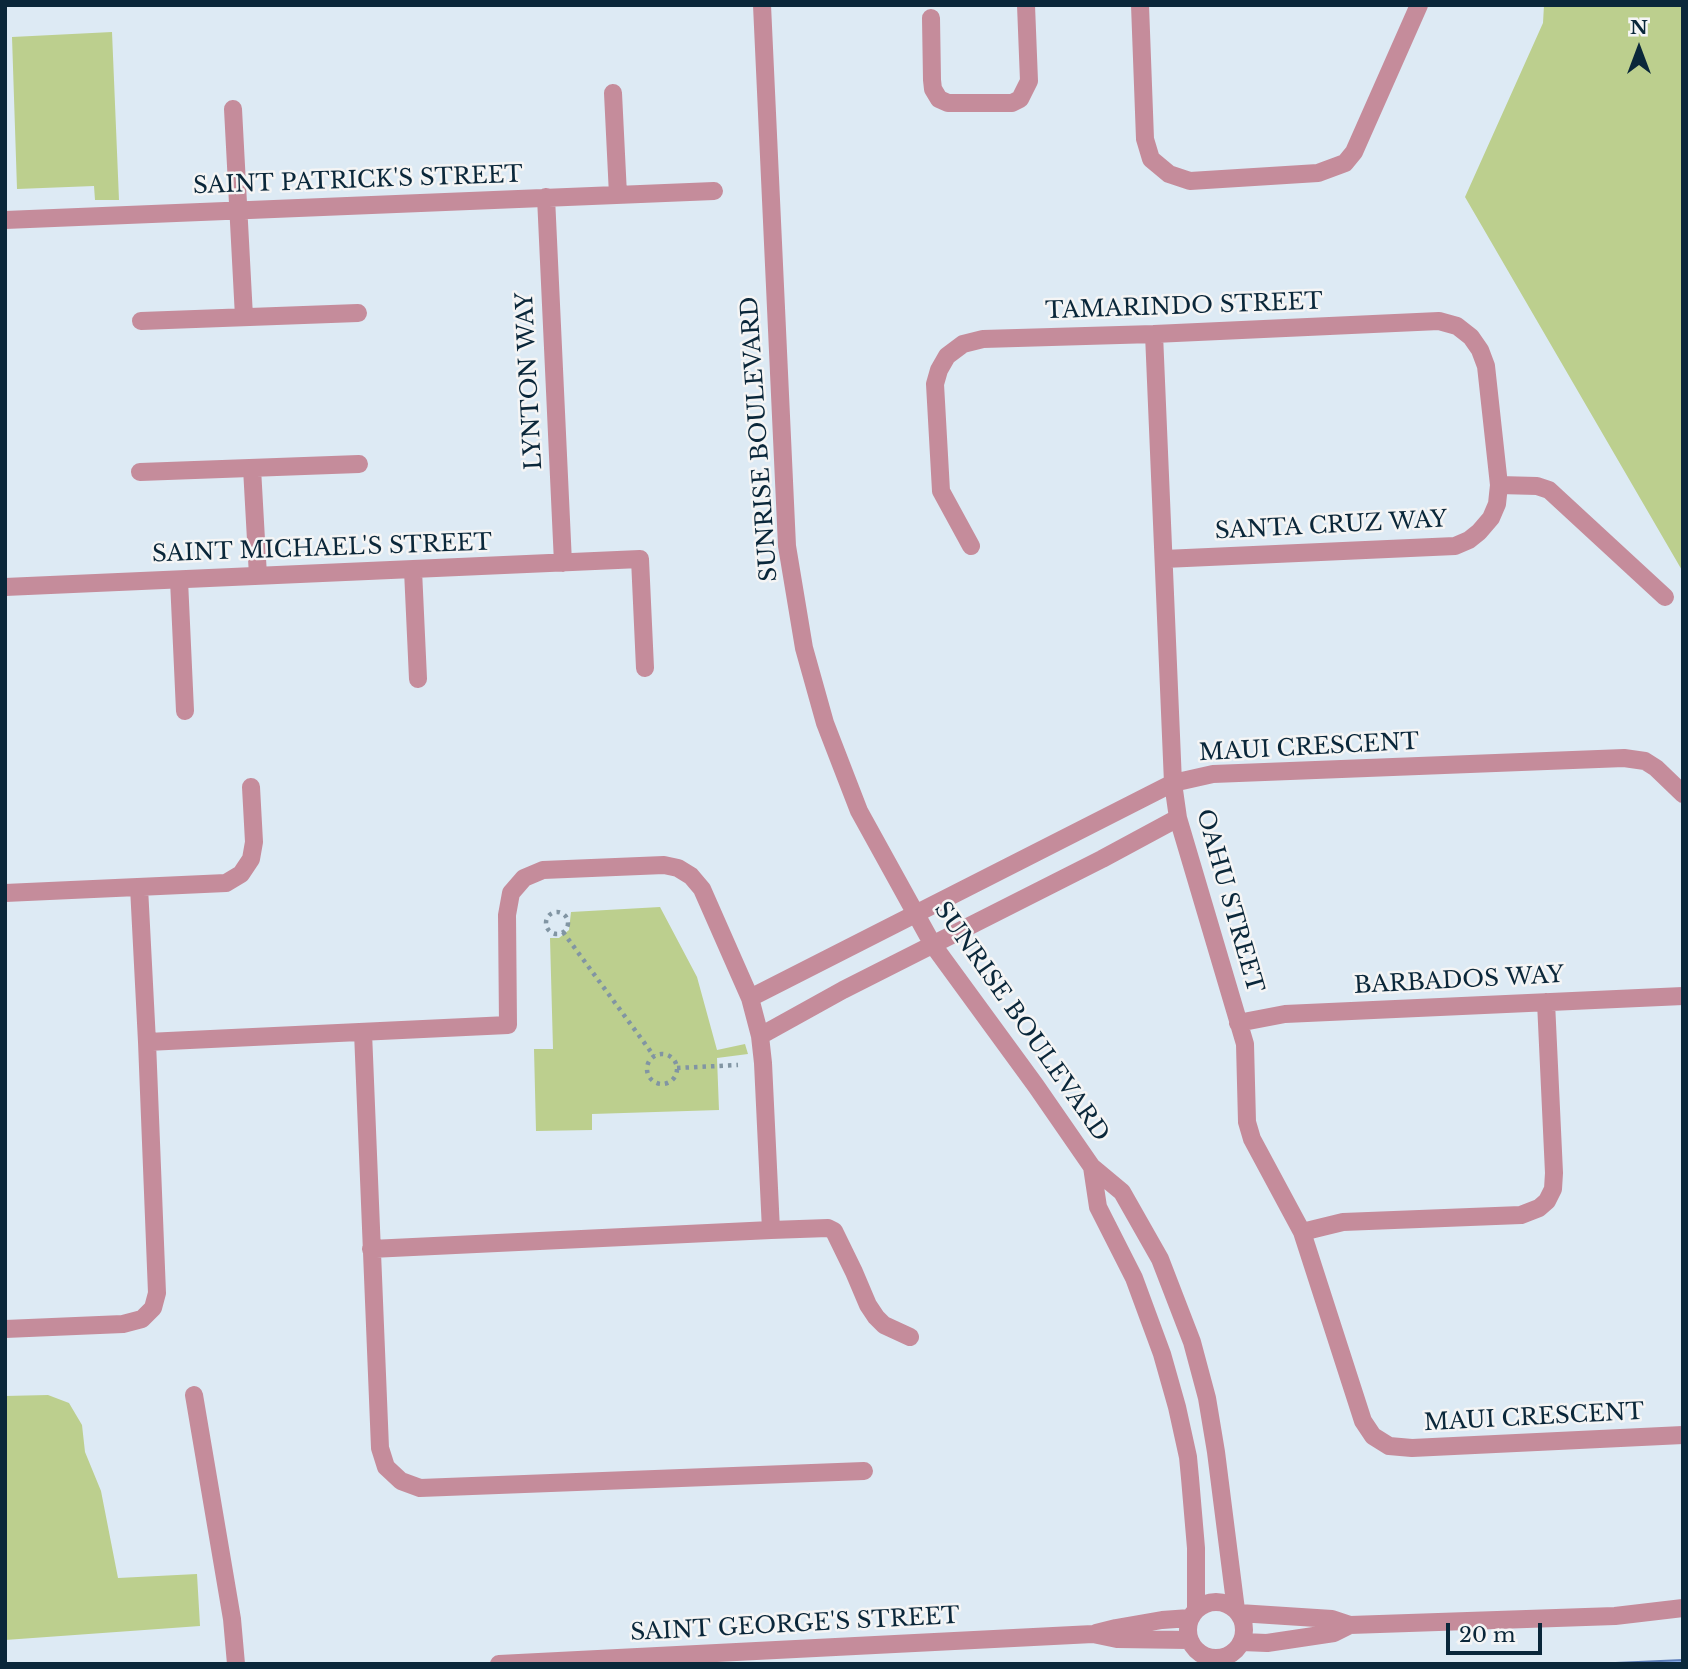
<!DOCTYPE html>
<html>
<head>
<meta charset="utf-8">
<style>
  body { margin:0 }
  #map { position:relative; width:1688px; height:1669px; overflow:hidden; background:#ddeaf4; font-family:"Libre Baskerville",serif }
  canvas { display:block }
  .frame { position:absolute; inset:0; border:7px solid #0a273a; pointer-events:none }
  .north { position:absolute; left:1604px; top:14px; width:70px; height:70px; -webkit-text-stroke:5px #f5f5f5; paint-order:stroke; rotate:0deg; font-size:19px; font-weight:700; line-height:28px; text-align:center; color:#0a273a }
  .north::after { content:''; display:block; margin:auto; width:24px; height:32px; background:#0a273a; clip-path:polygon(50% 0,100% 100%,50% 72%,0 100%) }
  .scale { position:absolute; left:1446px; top:1623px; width:96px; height:32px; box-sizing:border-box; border:4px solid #0a273a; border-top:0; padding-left:9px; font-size:21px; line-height:24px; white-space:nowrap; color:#0a273a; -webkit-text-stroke:5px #f5f5f5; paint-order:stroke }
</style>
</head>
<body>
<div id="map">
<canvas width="1688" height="1669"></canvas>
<div class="frame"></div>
<div class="north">N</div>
<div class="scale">20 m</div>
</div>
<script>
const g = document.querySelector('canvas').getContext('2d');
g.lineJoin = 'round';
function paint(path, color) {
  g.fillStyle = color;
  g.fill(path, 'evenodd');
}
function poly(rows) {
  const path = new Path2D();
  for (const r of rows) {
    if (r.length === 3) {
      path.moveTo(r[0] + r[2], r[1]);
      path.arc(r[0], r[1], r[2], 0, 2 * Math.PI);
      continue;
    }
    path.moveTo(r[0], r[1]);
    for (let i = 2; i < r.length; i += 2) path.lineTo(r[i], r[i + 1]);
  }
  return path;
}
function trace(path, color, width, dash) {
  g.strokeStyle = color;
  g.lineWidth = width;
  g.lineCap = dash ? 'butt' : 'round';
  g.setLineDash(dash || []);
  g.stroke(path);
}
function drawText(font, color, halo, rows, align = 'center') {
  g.font = font + ' "Libre Baskerville",serif';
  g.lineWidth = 5;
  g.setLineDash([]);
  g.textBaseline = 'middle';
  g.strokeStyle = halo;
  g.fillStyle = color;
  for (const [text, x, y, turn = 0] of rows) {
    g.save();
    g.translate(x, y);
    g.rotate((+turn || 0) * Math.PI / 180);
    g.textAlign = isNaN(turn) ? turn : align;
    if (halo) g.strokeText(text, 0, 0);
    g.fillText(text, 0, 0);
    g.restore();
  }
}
paint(poly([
  [1544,5,1683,5,1683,572,1465,197,1543,23],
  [112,32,119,200,95,200,94,186,17,189,12,37],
  [660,907,697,977,717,1050,745,1044,748,1054,717,1058,719,1110,592,1114,592,1130,536,1131,534,1049,553,1049,550,938,559,938,569,930,571,912],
  [48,1395,69,1403,82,1425,85,1452,101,1491,118,1578,197,1574,200,1626,5,1640,5,1396]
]), '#bccf8e');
const building = poly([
  [1683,1660,1683,1664,1593,1664,1683,1660]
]);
paint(building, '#96bafa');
trace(building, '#5c7db9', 2);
trace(poly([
  [557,923,11],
  [563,932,654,1056],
  [662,1069,15],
  [677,1068,738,1065]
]), '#8195a3', 4.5, [3.5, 5]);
trace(poly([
  [762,5,787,546,804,648,825,723,859,811,933,945,1036,1086,1092,1167,1122,1192,1160,1259,1192,1342,1207,1398,1216,1452,1236,1610],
  [1140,5,1145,139,1151,159,1169,174,1190,181,1318,173,1345,163,1354,152,1419,5],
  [931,18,932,80,933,89,939,99,948,103,1012,103,1020,99,1029,81,1026,5],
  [613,93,618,195],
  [233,109,244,317],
  [546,197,563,563],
  [5,220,714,191],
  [141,321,358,313],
  [1154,334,1173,783,1178,818,1245,1044,1247,1122,1252,1139,1302,1232,1363,1421,1373,1436,1389,1446,1412,1448,1683,1435],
  [252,468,258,576],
  [140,472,359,464],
  [1499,485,1537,486,1549,490,1665,597],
  [971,546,941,491,935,384,939,370,947,356,963,344,983,339,1154,334,1439,321,1457,326,1471,337,1480,350,1486,366,1499,485,1497,504,1491,518,1479,532,1469,540,1455,546,1164,559],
  [413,570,418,679],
  [179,580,185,711],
  [5,587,640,559,645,668],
  [5,893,226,883,241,874,251,859,254,842,251,787],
  [750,998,1173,783,1213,774,1624,758,1645,761,1656,768,1683,794],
  [1238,1023,1285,1014,1683,996],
  [363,1032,380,1448,386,1467,401,1481,420,1488,864,1471],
  [760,1036,843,990,1102,859,1178,818],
  [147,1042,508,1025,507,915,511,893,524,878,543,870,664,865,678,868,691,876,702,889,750,998,760,1036,763,1063,771,1230,371,1249],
  [1092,1167,1098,1207,1134,1278,1162,1354,1177,1407,1188,1457,1190,1478,1196,1548,1196,1609],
  [771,1230,828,1228,834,1231,854,1272,868,1305,876,1317,884,1325,910,1337],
  [1302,1232,1343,1222,1521,1215,1539,1208,1547,1201,1553,1189,1554,1173,1546,1002],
  [5,1329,123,1324,142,1319,153,1308,157,1293,147,1042,139,887],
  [194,1395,232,1619,236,1664],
  [1216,1630,28],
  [1239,1613,1332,1619,1350,1625,1615,1616,1683,1608],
  [1096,1633,1116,1628,1162,1620,1190,1618],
  [1242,1642,1267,1643,1334,1633,1350,1625],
  [499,1664,1093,1634,1117,1639,1189,1640]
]), '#c58c9b', 18);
drawText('23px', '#0a273a', '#f5f5f5', [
  ["SAINT PATRICK'S STREET",358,181,-2],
  ["TAMARINDO STREET",1184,307,-2],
  ["LYNTON WAY",530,381,-93],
  ["SUNRISE BOULEVARD",760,439,-94],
  ["SANTA CRUZ WAY",1331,526,-3],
  ["SAINT MICHAEL'S STREET",322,549,-2],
  ["MAUI CRESCENT",1309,748,-3],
  ["OAHU STREET",1229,901,74],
  ["BARBADOS WAY",1459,981,-3],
  ["SUNRISE BOULEVARD",1021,1022,55],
  ["MAUI CRESCENT",1534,1418,-3],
  ["SAINT GEORGE'S STREET",795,1625,-3]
]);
</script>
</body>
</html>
